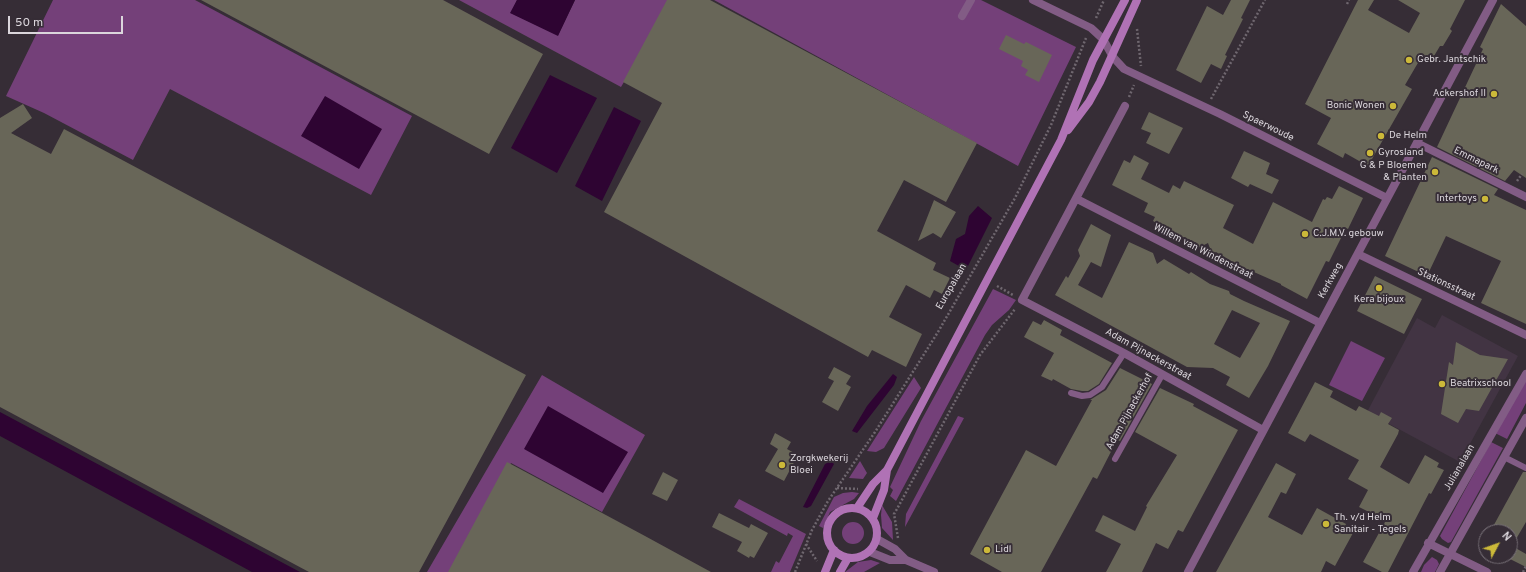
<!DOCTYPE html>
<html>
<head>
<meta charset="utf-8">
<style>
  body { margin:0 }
  #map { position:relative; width:1526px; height:572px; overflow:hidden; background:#362d36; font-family:Overpass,sans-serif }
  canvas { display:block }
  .north { position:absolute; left:1478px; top:524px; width:40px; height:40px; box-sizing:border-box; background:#362d36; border:1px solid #787178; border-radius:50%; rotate:49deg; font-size:11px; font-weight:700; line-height:16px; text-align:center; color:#dbd6dc }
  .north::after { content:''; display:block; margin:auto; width:14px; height:18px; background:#ccb939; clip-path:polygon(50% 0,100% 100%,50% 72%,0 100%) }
  .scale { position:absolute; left:8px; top:16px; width:115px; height:18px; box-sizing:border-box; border:2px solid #dbd6dc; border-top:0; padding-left:5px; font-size:12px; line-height:14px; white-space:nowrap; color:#dbd6dc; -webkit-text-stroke:3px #362d36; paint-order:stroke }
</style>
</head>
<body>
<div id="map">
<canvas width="1526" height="572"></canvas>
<div class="north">N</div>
<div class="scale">50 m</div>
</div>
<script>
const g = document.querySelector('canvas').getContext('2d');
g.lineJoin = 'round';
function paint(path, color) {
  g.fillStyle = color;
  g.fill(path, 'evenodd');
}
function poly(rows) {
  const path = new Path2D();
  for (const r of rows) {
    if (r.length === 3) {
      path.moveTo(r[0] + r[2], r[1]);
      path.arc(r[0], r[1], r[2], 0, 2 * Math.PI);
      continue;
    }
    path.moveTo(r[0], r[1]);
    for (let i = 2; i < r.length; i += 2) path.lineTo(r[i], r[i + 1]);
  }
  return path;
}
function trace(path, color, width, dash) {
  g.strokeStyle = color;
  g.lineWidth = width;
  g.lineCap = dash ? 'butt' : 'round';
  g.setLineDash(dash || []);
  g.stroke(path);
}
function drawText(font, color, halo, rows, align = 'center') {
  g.font = font + ' Overpass,sans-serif';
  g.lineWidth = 4;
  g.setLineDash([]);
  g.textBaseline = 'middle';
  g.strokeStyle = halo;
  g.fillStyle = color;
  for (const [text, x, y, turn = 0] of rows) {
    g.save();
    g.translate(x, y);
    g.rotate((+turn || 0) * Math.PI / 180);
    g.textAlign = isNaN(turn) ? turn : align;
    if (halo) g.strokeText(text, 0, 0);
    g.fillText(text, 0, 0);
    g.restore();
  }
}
paint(poly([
  [1442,315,1518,356,1460,462,1367,412,1417,318,1435,328]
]), '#423443');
paint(poly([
  [53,0,195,0,412,116,371,195,170,89,133,160,44,113,6,96],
  [459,0,517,0,511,13,558,35,575,0,672,0,621,87],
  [714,0,981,0,1076,47,1018,166],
  [993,289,1016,300,1009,310,992,325,985,335,896,501,890,496,893,490,890,487,921,421],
  [1351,341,1385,358,1362,401,1329,385],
  [542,375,645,435,602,512,511,463,450,572,427,572],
  [914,377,921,388,884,448,876,452,867,451],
  [1526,380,1526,403,1507,439,1495,433],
  [958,416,964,418,905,527,906,514],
  [1491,442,1503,448,1451,542,1448,543,1442,539,1440,536],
  [860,461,867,473,863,479,849,478],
  [852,492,859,493,854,499,830,512,823,528,819,526,834,497,843,493],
  [739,499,806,534,790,572,771,572,776,561,779,563,793,536,788,533,787,536,734,507],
  [882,505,892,522,893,540,882,528,881,515],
  [853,533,11],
  [1432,557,1437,560,1439,564,1435,572,1421,572,1424,565],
  [871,560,880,563,864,572,845,572,858,562]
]), '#744079');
paint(poly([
  [517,0,575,0,558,36,510,13],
  [550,75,597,98,557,173,511,148],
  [325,96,382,129,359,169,301,136],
  [614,107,641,121,602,201,575,186],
  [978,206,992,218,966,270,950,261,956,239,965,234,969,216],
  [893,374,897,377,894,385,857,433,852,431,867,406],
  [548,406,628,452,603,493,524,449],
  [0,412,300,572,252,572,0,436],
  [831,461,834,464,811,506,807,508,803,507,825,464]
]), '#2e0432');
paint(poly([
  [201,0,443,0,543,54,489,154],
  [667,0,710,0,977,143,946,202,904,180,877,231,936,263,933,270,950,278,942,294,934,290,930,298,906,285,889,317,922,334,906,367,872,350,868,357,604,212,662,103,623,82],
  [1231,0,1250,0,1241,18,1243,19,1225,55,1227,56,1221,69,1211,64,1201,83,1176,70,1207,6,1223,15],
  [1358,0,1374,0,1368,10,1409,33,1420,13,1398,0,1465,0,1450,29,1452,31,1443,46,1440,46,1431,61,1422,56,1405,85,1412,89,1368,166,1345,153,1343,158,1317,144,1331,118,1305,104],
  [1501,4,1526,26,1526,178,1514,170,1505,181,1437,147,1483,49,1480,47],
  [1006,35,1024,44,1026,42,1052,55,1039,82,1025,75,1028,70,1021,66,1023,61,999,49],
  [23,104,32,118,11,133,51,154,64,129,526,375,419,572,309,572,0,407,0,118],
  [1149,112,1183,128,1169,154,1146,143,1151,133,1141,129],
  [1244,151,1270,163,1266,174,1279,180,1272,194,1250,184,1248,187,1231,178],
  [1134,155,1149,163,1141,179,1169,193,1173,185,1180,189,1184,181,1234,205,1223,228,1253,244,1273,202,1312,222,1323,199,1325,200,1327,197,1332,199,1339,186,1363,198,1348,229,1346,228,1329,262,1326,261,1307,299,1281,285,1281,284,1238,265,1216,252,1212,254,1208,243,1198,248,1197,243,1171,232,1153,221,1155,217,1144,212,1148,203,1112,185,1124,160,1130,163],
  [1432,157,1498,189,1494,195,1526,210,1526,324,1481,303,1501,261,1446,236,1427,276,1385,256],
  [934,200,956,212,941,238,933,233,918,241],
  [1091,224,1111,235,1101,267,1091,262,1078,285,1102,298,1129,242,1153,253,1157,264,1164,259,1189,274,1191,272,1210,284,1229,291,1230,294,1244,301,1290,321,1268,366,1249,398,1226,385,1230,377,1213,368,1187,367,1055,295,1066,276,1068,278,1080,256,1078,250],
  [1232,310,1260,323,1240,358,1214,344],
  [1375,276,1422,299,1404,334,1357,311],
  [1044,320,1062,330,1060,335,1112,363,1099,384,1088,391,1082,391,1071,389,1053,379,1052,381,1041,376,1054,353,1024,337,1033,321,1041,325],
  [1456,342,1480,355,1508,359,1479,411,1466,409,1458,423,1441,414,1449,362,1453,365],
  [834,367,851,376,846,384,851,387,838,411,822,402,834,381,828,378],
  [1120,368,1152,384,1120,441,1117,440,1097,479,1093,477,1041,572,1002,572,970,554,1026,450,1056,466,1092,400,1090,400,1106,390],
  [1315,382,1333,391,1330,397,1356,411,1359,406,1379,416,1381,412,1392,418,1388,424,1399,430,1398,434,1380,467,1409,484,1425,455,1439,463,1437,467,1444,470,1431,494,1429,493,1388,572,1382,572,1363,562,1385,522,1385,520,1359,507,1368,490,1348,479,1359,460,1310,434,1305,442,1288,433],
  [1160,388,1194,404,1193,406,1238,430,1183,532,1178,530,1168,549,1156,543,1142,572,1106,572,1121,544,1095,531,1103,515,1135,531,1147,507,1146,506,1177,455,1135,432],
  [775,433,791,442,787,449,798,455,784,481,765,471,778,449,770,444],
  [507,462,645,536,711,572,448,572],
  [1276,463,1296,474,1286,494,1281,492,1268,517,1302,535,1317,508,1346,524,1344,529,1353,533,1335,566,1326,561,1321,572,1216,572],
  [663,472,678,480,667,501,652,494],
  [1523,472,1526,472,1526,522,1512,546,1526,554,1526,567,1510,559,1510,532,1490,532],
  [719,513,749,528,751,524,768,533,754,558,750,556,749,558,737,551,742,542,712,527]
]), '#686658');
trace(poly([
  [1347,4,1349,0],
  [1096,18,1104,0],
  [1137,29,1141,66],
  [1129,97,1134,85],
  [1211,99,1265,0],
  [1517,181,1522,174],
  [997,286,1013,295],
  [837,488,858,489],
  [898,538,894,514,897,509,980,355,1015,309],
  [806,544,817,561],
  [795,572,812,530,828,501,875,432,938,332,1015,198,1051,125,1086,38],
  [1523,572,1526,566]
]), '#6f676f', 2.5, [2, 2]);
trace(poly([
  [1071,393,1082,396,1090,395,1102,387,1124,353],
  [1504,457,1526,468],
  [1115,459,1162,375]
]), '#825c85', 6);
trace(poly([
  [1417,143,1526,197]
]), '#825c85', 8);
trace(poly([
  [1033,0,1091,28,1103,39,1113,57,1124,69,1220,114,1387,198],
  [962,16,971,0],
  [1125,106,1022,300,1124,353,1263,430],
  [1077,199,1320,323],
  [1358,254,1526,335],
  [877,539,895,549,906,560],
  [1428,543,1487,572],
  [870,552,890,560,906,560,934,572],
  [1188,572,1493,0],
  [1413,572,1526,374],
  [1440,572,1526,418]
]), '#825c85', 8);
trace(poly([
  [1068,130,1089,102,1100,82,1137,0],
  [852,533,25],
  [857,508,873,484,887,470,987,280,1061,140,1093,60,1125,0],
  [873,518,884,490,887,470],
  [825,572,834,550],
  [840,572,848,558]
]), '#b072b5', 8);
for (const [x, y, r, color] of [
  [1409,60,4,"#ccb939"],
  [1494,94,4,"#ccb939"],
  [1393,106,4,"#ccb939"],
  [1381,136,4,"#ccb939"],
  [1370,153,4,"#ccb939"],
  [1435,172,4,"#ccb939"],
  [1485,199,4,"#ccb939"],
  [1305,234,4,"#ccb939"],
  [1379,288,4,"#ccb939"],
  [1442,384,4,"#ccb939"],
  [782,465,4,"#ccb939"],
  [1326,524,4,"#ccb939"],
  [987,550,4,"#ccb939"]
]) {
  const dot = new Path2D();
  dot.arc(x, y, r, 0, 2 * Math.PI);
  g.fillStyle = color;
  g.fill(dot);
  trace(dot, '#362d36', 1.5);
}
drawText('10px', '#dbd6dc', '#362d36', [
  ["Gebr. Jantschik",1417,60],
  ["Ackershof II",1486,94,"right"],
  ["Bonic Wonen",1385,106,"right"],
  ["De Helm",1389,136],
  ["Gyrosland",1378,153],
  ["G & P Bloemen",1427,166,"right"],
  ["& Planten",1427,178,"right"],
  ["Intertoys",1477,199,"right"],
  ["C.J.M.V. gebouw",1313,234],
  ["Kera bijoux",1379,300,"center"],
  ["Beatrixschool",1450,384],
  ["Zorgkwekerij",790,459],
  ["Bloei",790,471],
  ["Th. v/d Helm",1334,518],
  ["Sanitair - Tegels",1334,530],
  ["Lidl",995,550]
], 'left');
drawText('10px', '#dbd6dc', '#362d36', [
  ["Spaerwoude",1268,127,26],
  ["Emmapark",1476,161,26],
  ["Willem van Windenstraat",1203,252,27],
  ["Kerkweg",1331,281,-61],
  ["Stationsstraat",1446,285,25],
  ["Europalaan",952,287,-60],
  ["Adam Pijnackerstraat",1148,355,29],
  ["Adam Pijnackerhof",1130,412,-61],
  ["Julianalaan",1460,468,-60]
]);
</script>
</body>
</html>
